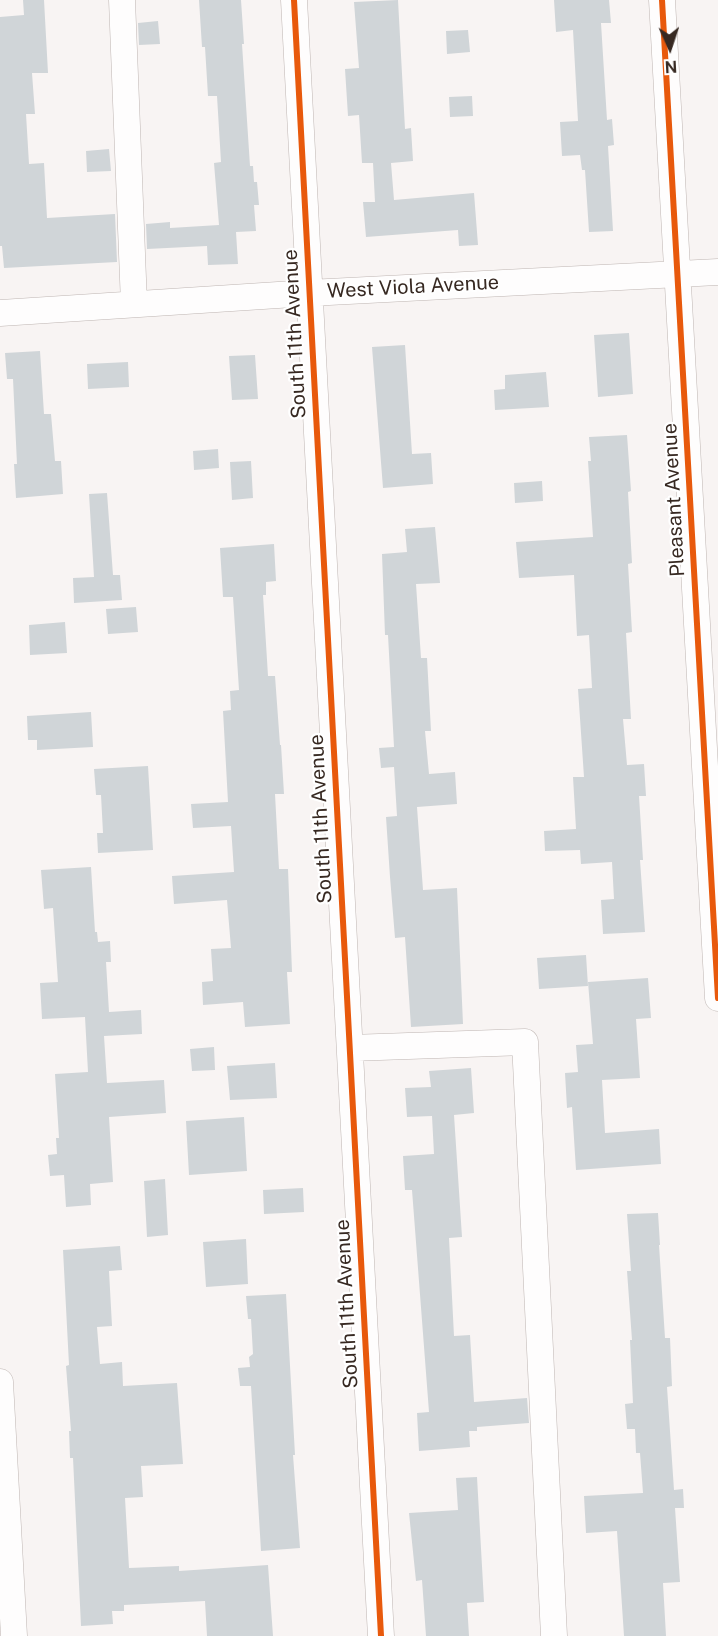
<!DOCTYPE html>
<html>
<head>
<meta charset="utf-8">
<style>
  body { margin:0 }
  #map { position:relative; width:718px; height:1636px; overflow:hidden; background:#f8f4f3; font-family:"Public Sans",sans-serif }
  canvas { display:block }
  .north { position:absolute; left:640px; top:18px; width:60px; height:60px; -webkit-text-stroke:4px #fff; paint-order:stroke; rotate:177deg; font-size:16px; font-weight:700; line-height:24px; text-align:center; color:#372922 }
  .north::after { content:''; display:block; margin:auto; width:21px; height:27px; background:#372922; clip-path:polygon(50% 0,100% 100%,50% 72%,0 100%) }
</style>
</head>
<body>
<div id="map">
<canvas width="718" height="1636"></canvas>
<div class="north">N</div>
</div>
<script>
const g = document.querySelector('canvas').getContext('2d');
g.lineJoin = 'round';
function paint(path, color) {
  g.fillStyle = color;
  g.fill(path, 'evenodd');
}
function poly(rows) {
  const path = new Path2D();
  for (const r of rows) {
    path.moveTo(r[0], r[1]);
    for (let i = 2; i < r.length; i += 2) path.lineTo(r[i], r[i + 1]);
  }
  return path;
}
function trace(path, color, width, dash) {
  g.strokeStyle = color;
  g.lineWidth = width;
  g.lineCap = dash ? 'butt' : 'round';
  g.setLineDash(dash || []);
  g.stroke(path);
}
function drawText(font, color, halo, rows, align = 'center') {
  g.font = font + ' "Public Sans",sans-serif';
  g.lineWidth = 4.5;
  g.setLineDash([]);
  g.textBaseline = 'middle';
  g.strokeStyle = halo;
  g.fillStyle = color;
  for (const [text, x, y, turn = 0] of rows) {
    g.save();
    g.translate(x, y);
    g.rotate((+turn || 0) * Math.PI / 180);
    g.textAlign = isNaN(turn) ? turn : align;
    if (halo) g.strokeText(text, 0, 0);
    g.fillText(text, 0, 0);
    g.restore();
  }
}
paint(poly([
  [23,0,44,0,48,73,32,73,35,114,26,114,29,164,44,163,47,218,115,214,117,262,4,268,2,246,0,246,0,17,24,15],
  [199,0,241,0,244,44,242,44,250,166,253,166,254,182,257,182,259,205,254,205,256,231,236,232,238,264,208,265,207,246,147,249,146,224,170,222,170,228,219,225,214,163,221,162,217,96,208,96,205,47,202,47],
  [398,0,405,129,411,128,413,161,391,163,394,200,474,193,478,245,459,246,458,230,366,237,363,202,375,202,373,163,362,163,359,115,348,116,345,69,359,68,354,2],
  [554,0,609,0,611,23,601,23,607,120,612,119,614,145,608,146,613,231,589,232,585,170,582,170,580,155,562,156,560,122,578,121,573,30,556,32],
  [158,21,160,44,139,45,138,23],
  [468,30,470,52,447,54,446,31],
  [472,96,473,116,450,117,449,97],
  [109,149,111,171,87,172,86,151],
  [629,333,633,394,598,397,594,335],
  [405,345,412,454,431,453,433,484,383,488,372,347],
  [40,351,44,414,51,414,55,461,61,461,63,494,16,498,14,464,17,464,13,379,7,379,5,353],
  [255,355,258,399,232,400,229,356],
  [128,362,129,387,88,389,87,364],
  [546,372,549,407,495,410,494,390,505,389,505,375],
  [627,435,631,491,628,492,632,563,628,564,632,632,626,633,631,719,623,719,627,765,644,764,646,796,639,796,643,860,640,860,645,932,603,934,601,900,614,899,612,862,581,864,580,850,545,851,544,831,576,829,573,777,584,777,578,689,592,688,589,635,577,636,574,575,519,578,516,542,593,537,588,461,591,461,589,437],
  [218,449,219,468,194,470,193,451],
  [251,461,253,498,232,500,230,462],
  [542,481,543,501,515,503,514,483],
  [107,493,113,575,120,575,122,600,74,603,73,578,94,577,89,494],
  [435,527,440,583,416,584,421,658,427,658,431,731,425,731,429,774,455,772,457,804,417,807,423,890,457,888,463,1024,411,1027,405,937,395,938,390,877,386,817,397,816,394,767,381,768,379,748,394,747,388,635,385,635,382,554,407,552,405,529],
  [274,544,276,581,266,582,266,595,263,595,268,676,275,676,280,745,281,745,284,794,275,794,279,869,288,869,292,972,287,972,290,1024,245,1027,243,1002,203,1005,202,982,213,981,211,949,231,948,227,900,174,904,172,876,234,872,231,826,193,828,191,804,228,802,223,711,231,710,230,691,239,690,233,597,223,597,220,548],
  [136,607,138,632,108,634,106,609],
  [65,622,67,653,30,655,29,625],
  [91,712,93,747,37,750,37,740,28,740,27,716],
  [148,766,153,850,98,853,97,833,103,833,101,795,96,795,94,769],
  [91,867,95,932,97,932,98,942,110,941,111,962,106,962,109,1012,141,1010,142,1034,104,1036,107,1083,164,1080,166,1113,109,1117,113,1182,90,1184,91,1205,66,1207,64,1175,50,1176,48,1155,57,1154,56,1138,59,1138,55,1074,88,1072,85,1017,42,1019,40,983,58,982,53,908,44,909,41,870],
  [586,955,588,986,539,989,537,958],
  [648,978,651,1018,636,1019,640,1078,602,1080,605,1133,659,1129,661,1164,576,1170,572,1107,567,1108,565,1073,578,1072,576,1045,593,1044,588,982],
  [214,1047,215,1070,192,1071,190,1049],
  [275,1063,277,1098,230,1100,227,1066],
  [471,1068,474,1113,454,1115,462,1237,449,1238,454,1336,470,1335,474,1402,527,1398,529,1423,477,1427,477,1431,469,1431,470,1447,419,1451,417,1413,429,1412,412,1190,405,1190,403,1156,434,1154,432,1116,407,1117,405,1088,431,1087,429,1071],
  [244,1117,247,1171,189,1175,186,1121],
  [165,1179,168,1235,147,1237,144,1181],
  [303,1188,304,1212,264,1214,263,1190],
  [658,1213,660,1245,659,1245,665,1338,670,1338,672,1386,667,1387,674,1490,683,1489,684,1508,675,1508,680,1582,663,1583,666,1636,624,1636,617,1531,586,1533,584,1496,643,1493,640,1453,636,1453,635,1429,627,1429,625,1404,633,1403,630,1340,632,1340,627,1271,631,1271,627,1214],
  [246,1239,248,1284,206,1287,203,1242],
  [120,1246,122,1270,109,1271,112,1326,97,1327,100,1364,122,1362,123,1386,177,1383,183,1464,141,1466,143,1497,125,1498,129,1568,179,1566,179,1571,268,1565,273,1636,207,1636,205,1601,124,1605,124,1611,112,1611,113,1624,81,1626,73,1458,70,1458,69,1431,71,1431,66,1366,69,1365,63,1250],
  [286,1294,295,1455,293,1455,300,1548,261,1551,251,1386,240,1386,238,1368,250,1367,249,1357,253,1354,251,1319,248,1319,246,1296],
  [477,1477,484,1602,467,1603,469,1636,426,1636,422,1580,416,1581,409,1513,458,1510,456,1478]
]), '#d0d5d8');
const minor = poly([
  [122,0,134,304],
  [294,0,381,1636],
  [662,0,718,998],
  [0,313,309,293,718,272],
  [350,1048,525,1042,554,1636],
  [0,1382,14,1636]
]);
trace(minor, '#beb5b2', 27);
trace(minor, '#fefdfd', 26);
trace(poly([
  [294,0,381,1636],
  [662,0,718,998]
]), '#e8590c', 6);
drawText('20px', '#372922', '#fff', [
  ["West Viola Avenue",413,287,-3],
  ["South 11th Avenue",295,334,-93],
  ["Pleasant Avenue",674,500,-93],
  ["South 11th Avenue",321,819,-93],
  ["South 11th Avenue",347,1304,-93]
]);
</script>
</body>
</html>
